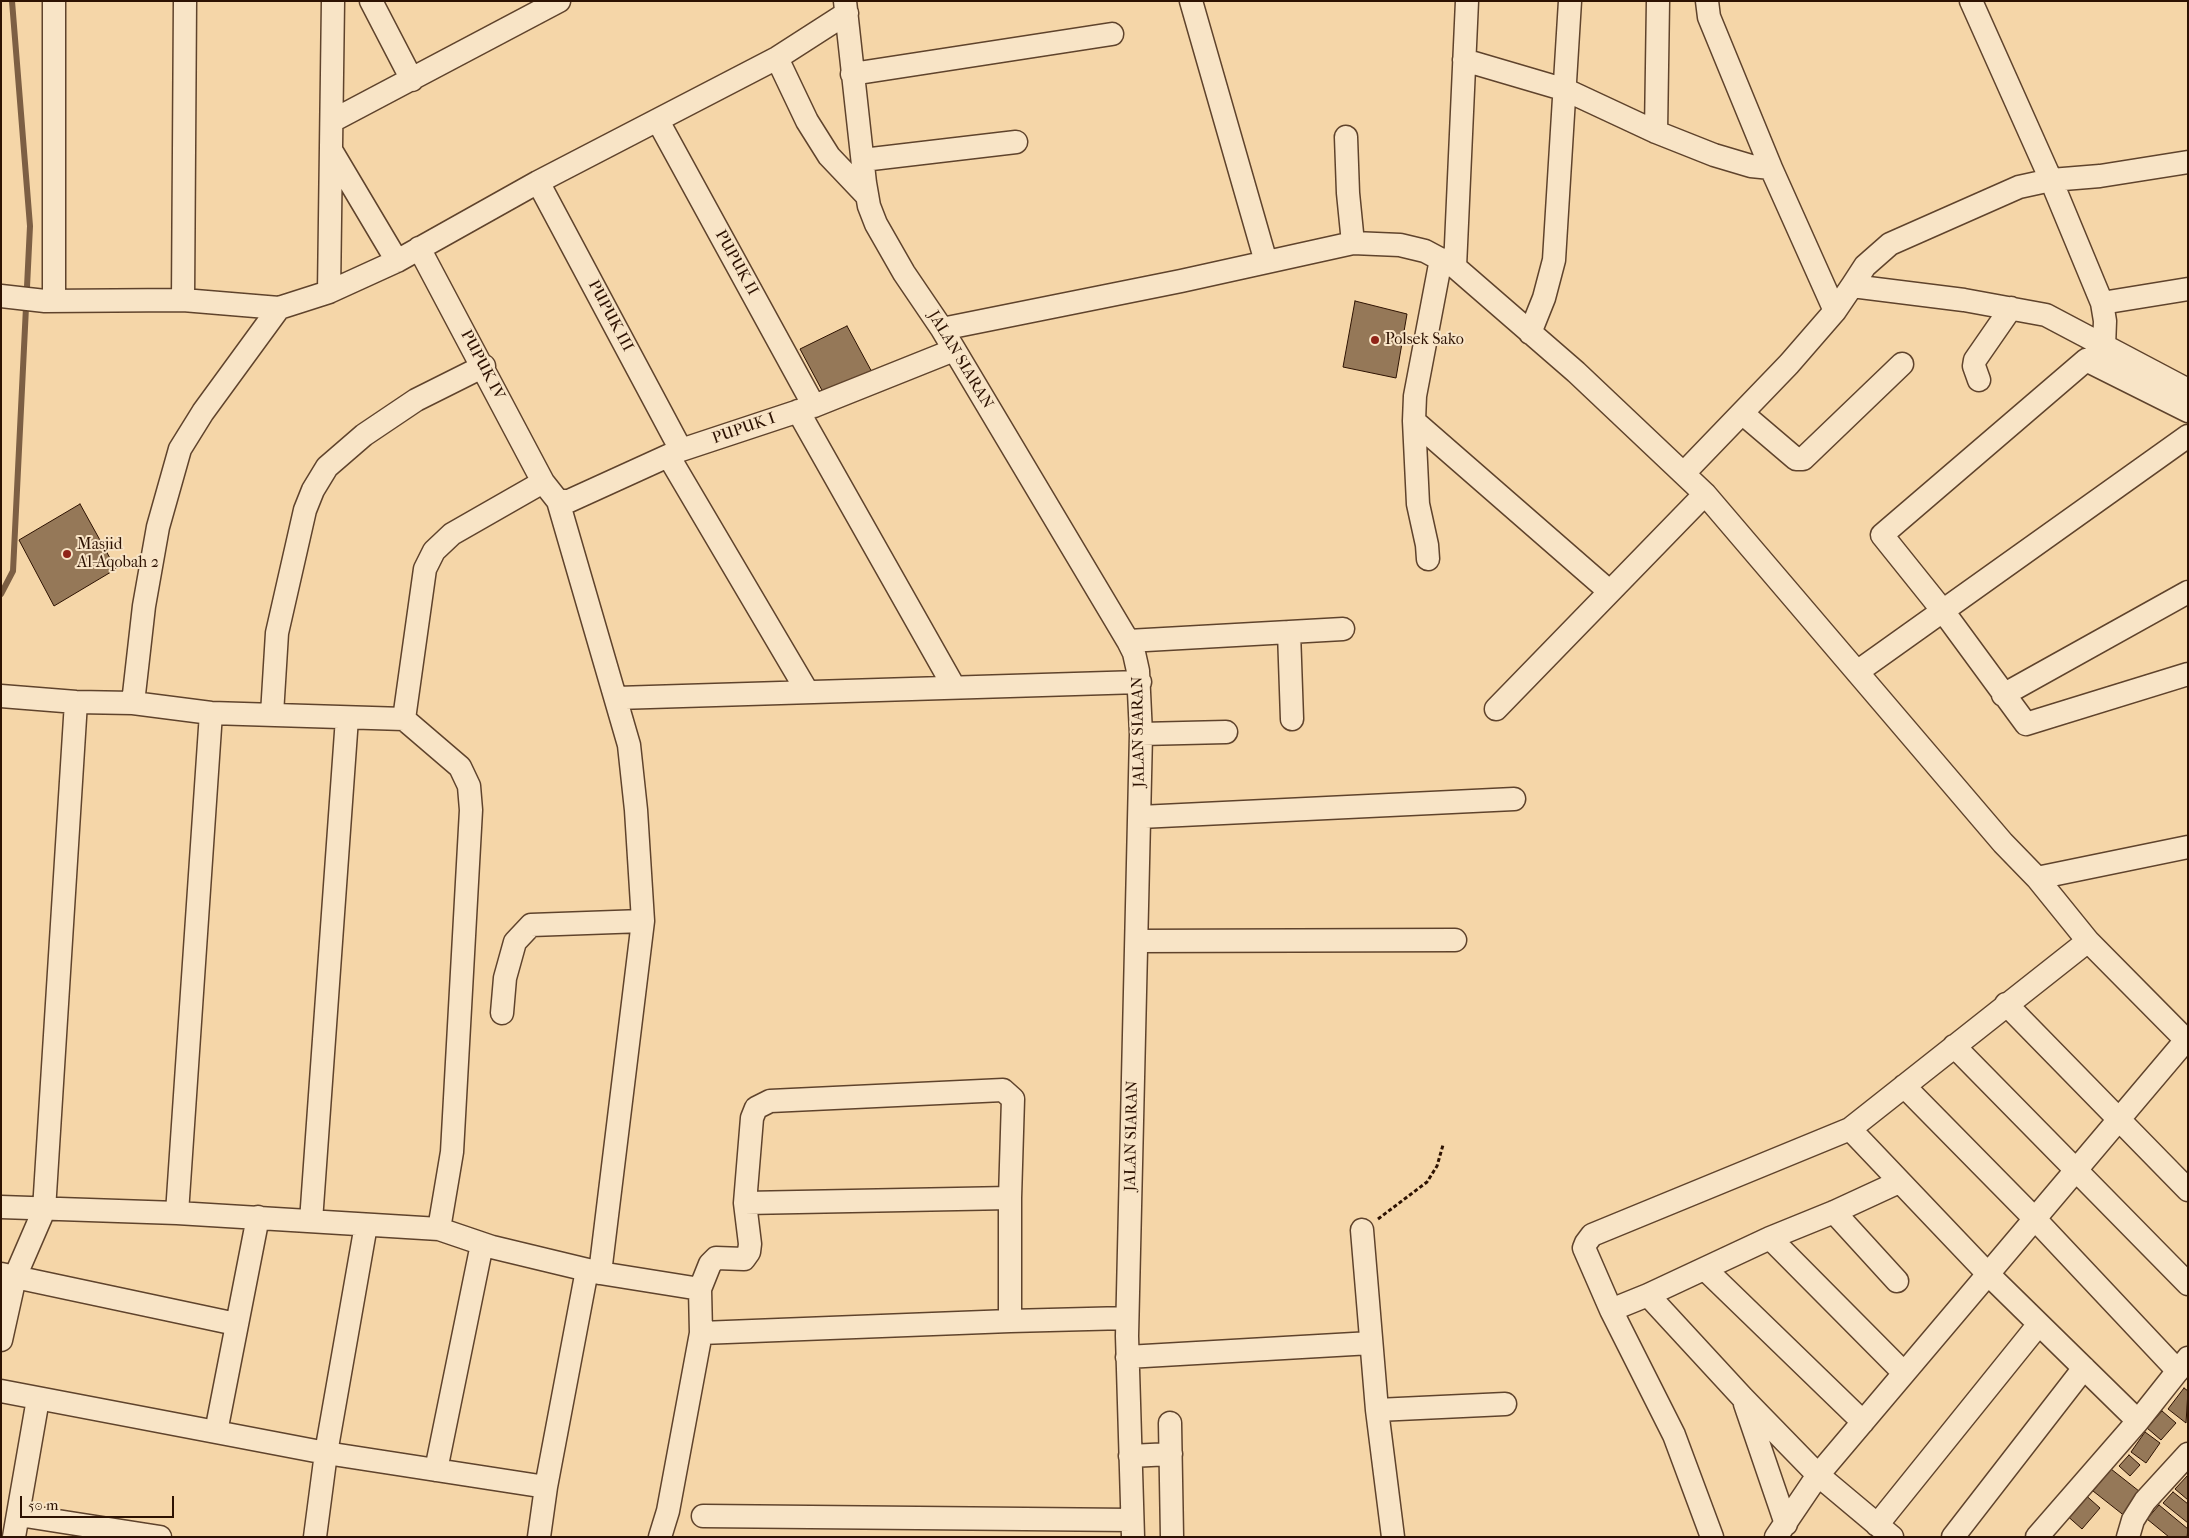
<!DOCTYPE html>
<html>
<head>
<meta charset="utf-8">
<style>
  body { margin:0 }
  #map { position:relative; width:2189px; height:1538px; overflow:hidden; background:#f5d6a8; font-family:"IM FELL French Canon",serif }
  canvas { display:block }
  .frame { position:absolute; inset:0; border:2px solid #2d1202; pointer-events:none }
  .scale { position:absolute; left:20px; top:1496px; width:154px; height:22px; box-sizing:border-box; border:2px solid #2d1202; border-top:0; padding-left:6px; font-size:15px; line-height:18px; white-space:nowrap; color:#2d1202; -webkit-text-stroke:4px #f8e4c6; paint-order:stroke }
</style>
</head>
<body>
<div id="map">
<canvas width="2189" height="1538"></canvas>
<div class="frame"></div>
<div class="scale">50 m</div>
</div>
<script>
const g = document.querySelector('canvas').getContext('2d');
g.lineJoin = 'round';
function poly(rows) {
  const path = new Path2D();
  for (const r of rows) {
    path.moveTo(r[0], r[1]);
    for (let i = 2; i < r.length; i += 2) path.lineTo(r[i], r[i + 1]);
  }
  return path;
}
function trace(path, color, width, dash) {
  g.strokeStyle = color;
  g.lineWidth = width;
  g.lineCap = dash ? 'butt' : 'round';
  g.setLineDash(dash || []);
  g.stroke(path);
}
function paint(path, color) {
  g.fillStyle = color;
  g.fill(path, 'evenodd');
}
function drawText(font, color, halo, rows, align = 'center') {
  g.font = font + ' "IM FELL French Canon",serif';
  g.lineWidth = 4;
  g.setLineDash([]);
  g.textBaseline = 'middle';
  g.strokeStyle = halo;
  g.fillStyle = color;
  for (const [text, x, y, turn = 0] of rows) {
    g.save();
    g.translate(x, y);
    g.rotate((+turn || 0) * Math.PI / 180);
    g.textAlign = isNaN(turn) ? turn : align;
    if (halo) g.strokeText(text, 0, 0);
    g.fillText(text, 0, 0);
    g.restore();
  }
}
trace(poly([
  [1,594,13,571,30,226,12,1]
]), '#7c5f44', 6);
const building = poly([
  [1355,301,1407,314,1396,378,1343,367,1355,301],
  [847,326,873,374,824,394,800,349,847,326],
  [80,504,116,569,54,606,19,540,80,504],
  [2184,1388,2188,1391,2186,1423,2168,1409,2184,1388],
  [2162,1411,2176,1423,2161,1440,2147,1428,2162,1411],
  [2145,1432,2160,1443,2146,1463,2131,1452,2145,1432],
  [2129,1455,2140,1465,2130,1476,2119,1466,2129,1455],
  [2111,1469,2144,1495,2126,1517,2093,1491,2111,1469],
  [2188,1475,2188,1500,2175,1489,2188,1475],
  [2082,1492,2100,1508,2082,1529,2064,1513,2082,1492],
  [2173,1492,2188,1504,2188,1523,2163,1503,2173,1492],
  [2159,1505,2188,1529,2187,1537,2169,1537,2147,1519,2159,1505]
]);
paint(building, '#957858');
trace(building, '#2d1202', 1);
const minor = poly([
  [371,1,412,80],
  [845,1,865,183,869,206,876,224,904,273,942,329,1128,641,1134,653,1138,671,1141,734,1127,1336,1133,1537],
  [1191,1,1266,262],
  [1707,1,1709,17,1771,168,1835,311],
  [1971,1,2051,180,2102,303,2105,321,2104,347],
  [777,58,807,121,829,156,867,196],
  [1464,60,1566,90,1656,132,1714,155,1751,166,1771,168],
  [852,74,1112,34],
  [332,121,559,1],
  [658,121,814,406],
  [1656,132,1658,1],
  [1346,137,1348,193,1353,243],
  [331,150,397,261],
  [863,160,1016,142],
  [538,182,681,450],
  [419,248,543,482,558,501,569,501,681,450,814,406,954,350],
  [1441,259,1415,396,1414,421,1609,591],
  [1455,267,1467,1],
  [1852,286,1865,266,1890,244,2019,187,2051,180,2100,176,2188,162],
  [329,292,333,1],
  [1,296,45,301,183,300,279,308],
  [54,300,54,1],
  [183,300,185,1],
  [2102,303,2188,289],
  [942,329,1181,281,1353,243,1400,245,1425,251,1455,267,1576,372,1705,494,2003,843,2037,878,2088,941,2188,1042],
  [1530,333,1544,298,1554,260,1570,1],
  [1979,380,1974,366,1975,360,2011,308],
  [798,411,954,687],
  [2188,411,2086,360,1882,535,1943,611,2026,724,2188,674],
  [1742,413,1796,459,1803,459,1902,364],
  [1414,421,1418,504,1427,545,1428,559],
  [669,457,807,691],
  [1684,473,1789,364,1835,311,1852,286,1964,300,2046,315,2188,390],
  [558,501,629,745,636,810,643,921,600,1273],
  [1289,632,1292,719],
  [1128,641,1343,629],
  [1857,672,2188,436],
  [2003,695,2188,592],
  [1,696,76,702,133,703,211,713,404,719,460,767,469,786,471,810,452,1152,439,1229],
  [617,698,1140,682],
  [133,703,144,606,158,527,180,449,203,412,279,308,329,292,397,261,538,182,777,58,847,13],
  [1496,709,1705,494],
  [272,714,277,633,305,510,313,490,327,467,364,435,416,400,484,366],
  [404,719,425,569,434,551,452,534,543,482],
  [1141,734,1226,732],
  [1140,817,1514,799],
  [2037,878,2188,847],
  [1137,941,1455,940],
  [2006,1004,2188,1190],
  [502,1013,505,978,515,942,531,925,643,921],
  [1954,1046,2188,1284],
  [1904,1086,2035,1219,2178,1371],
  [1850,1129,1988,1274,2138,1421],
  [745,1203,1010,1198],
  [1,1207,177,1213,439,1229,492,1247,600,1273,700,1289,701,1333,668,1511,660,1537],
  [1834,1212,1897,1281],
  [177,1213,211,713],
  [311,1221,347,718],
  [1362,1230,1377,1410,1393,1537],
  [1770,1238,1904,1373],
  [1705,1269,1863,1422],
  [1,1274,236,1324],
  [700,1289,710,1264,716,1258,744,1259,749,1252,750,1244,745,1203,752,1118,756,1108,770,1101,1003,1090,1013,1099,1010,1198,1010,1321],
  [1611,1310,1648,1295],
  [701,1333,1010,1321,1127,1318],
  [1,1340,15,1277,44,1210,76,702],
  [1127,1357,1371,1343],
  [1,1391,326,1453,546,1487],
  [1745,1404,1786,1524],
  [1377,1410,1505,1404],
  [1170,1423,1172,1537],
  [216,1432,258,1217],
  [1130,1456,1171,1454],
  [436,1470,482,1244],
  [19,1515,160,1537],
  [703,1516,1132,1520],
  [1877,1525,2039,1324],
  [14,1537,38,1399],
  [315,1537,326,1453,366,1225],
  [539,1537,546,1487,587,1270],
  [1712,1537,1674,1435,1611,1310,1584,1248,1586,1243,1592,1235,1850,1129,2088,941],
  [1776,1537,1818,1475,2186,1040],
  [1892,1537,1818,1475,1743,1398,1648,1295,1770,1238,1834,1212,1899,1182],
  [1953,1537,2084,1368],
  [2037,1537,2138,1421,2188,1358],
  [2128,1537,2133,1520,2145,1501,2188,1454]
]);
trace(minor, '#5f432c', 25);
trace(poly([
  [1378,1219,1427,1182,1437,1166,1443,1145]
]), '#2d1202', 3, [4, 2.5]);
trace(minor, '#f8e4c6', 22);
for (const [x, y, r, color] of [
  [1375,340,5,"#8f2418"],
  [67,554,5,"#8f2418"]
]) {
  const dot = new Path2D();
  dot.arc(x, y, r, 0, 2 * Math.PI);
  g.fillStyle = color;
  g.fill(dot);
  trace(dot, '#f8e4c6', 2);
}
drawText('16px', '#2d1202', '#f8e4c6', [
  ["PUPUK II",736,263,61],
  ["PUPUK III",610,316,62],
  ["JALAN SIARAN",960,360,59],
  ["PUPUK IV",482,365,62],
  ["PUPUK I",744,429,-19],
  ["JALAN SIARAN",1139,732,-91],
  ["JALAN SIARAN",1132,1136,-89]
]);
drawText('16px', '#2d1202', '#f8e4c6', [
  ["Polsek Sako",1385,340],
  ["Masjid",77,545],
  ["Al-Aqobah 2",77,563]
], 'left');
</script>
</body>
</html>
